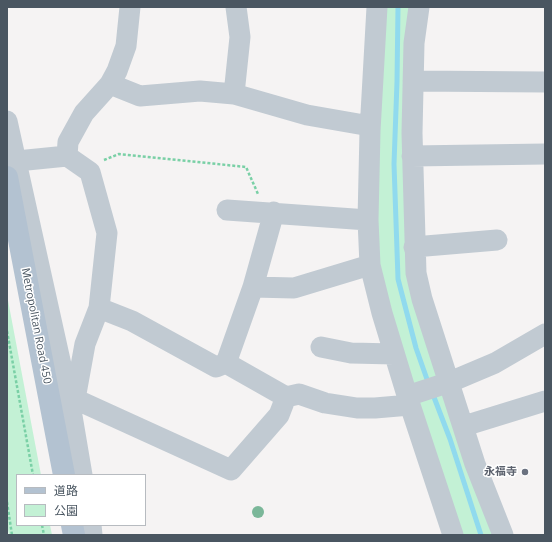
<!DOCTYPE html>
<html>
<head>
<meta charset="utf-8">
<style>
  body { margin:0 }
  #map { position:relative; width:552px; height:542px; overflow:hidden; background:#f5f3f3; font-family:"Open Sans","Noto Sans JP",sans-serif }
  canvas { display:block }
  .frame { position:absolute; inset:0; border:8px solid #4a5661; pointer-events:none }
  .legend { position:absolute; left:16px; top:474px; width:130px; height:52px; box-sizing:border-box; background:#fff; border:1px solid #b7bbc0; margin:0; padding:5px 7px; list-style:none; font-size:12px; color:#4a5661 }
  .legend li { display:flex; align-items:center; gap:8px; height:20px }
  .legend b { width:20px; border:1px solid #b7bbc0 }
</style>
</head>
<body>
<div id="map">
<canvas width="552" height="542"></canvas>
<div class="frame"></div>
<ul class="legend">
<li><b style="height:5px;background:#b3c2d1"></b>道路</li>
<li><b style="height:11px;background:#c3f1d5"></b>公園</li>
</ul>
</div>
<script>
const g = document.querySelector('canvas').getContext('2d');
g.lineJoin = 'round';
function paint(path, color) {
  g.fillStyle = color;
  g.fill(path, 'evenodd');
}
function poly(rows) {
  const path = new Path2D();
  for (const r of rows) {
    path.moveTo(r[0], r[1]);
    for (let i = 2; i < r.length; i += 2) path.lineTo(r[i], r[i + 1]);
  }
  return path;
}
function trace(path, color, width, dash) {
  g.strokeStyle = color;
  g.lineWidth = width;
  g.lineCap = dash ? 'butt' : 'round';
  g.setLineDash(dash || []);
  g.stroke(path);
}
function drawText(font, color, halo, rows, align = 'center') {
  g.font = font + ' "Open Sans","Noto Sans JP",sans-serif';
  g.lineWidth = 3;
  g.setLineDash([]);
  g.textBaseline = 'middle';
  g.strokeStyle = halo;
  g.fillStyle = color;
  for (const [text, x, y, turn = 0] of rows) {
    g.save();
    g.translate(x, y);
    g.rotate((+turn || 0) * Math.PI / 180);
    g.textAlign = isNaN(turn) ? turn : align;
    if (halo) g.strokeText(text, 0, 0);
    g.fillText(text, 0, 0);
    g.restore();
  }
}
paint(poly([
  [381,7,413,7,409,273,498,535,462,535,376,269],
  [7,295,41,475,17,475,17,525,50,525,52,535,9,535,7,525]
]), '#c3f1d5');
trace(poly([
  [398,7,397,82,394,164,398,279,416,348,429,385],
  [432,392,450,439,481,535]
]), '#90daee', 5);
trace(poly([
  [104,160,119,154,246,167,258,194],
  [7,331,33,475],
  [7,502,12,535],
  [42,525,44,535]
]), '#7ad0a6', 2.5, [3, 2]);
trace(poly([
  [377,7,370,131,368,220,370,265,382,313,410,405,453,535],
  [419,7,414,43,412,133,416,273,422,299,475,464,503,535],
  [413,81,545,82],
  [110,84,140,96,200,91,234,94,307,115,370,126],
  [234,94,240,37,236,7],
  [7,121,71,410,82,475],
  [67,156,68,142,84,113,110,84,117,71,126,46,130,7],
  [412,156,545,154],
  [17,161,67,156,90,172,107,233,99,308,85,344,75,399,72,408],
  [227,210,368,220],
  [274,212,253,287,226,363,286,397,299,394,325,403,357,408,375,408,410,405],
  [414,247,497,240],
  [253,287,294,288,370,265],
  [99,308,132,321,216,367,226,363],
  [321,347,351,353,394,354],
  [407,396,450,382,495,363,545,334],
  [75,399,231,470,279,415,286,397],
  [464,426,545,401],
  [91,525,92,535]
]), '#c1cad2', 21);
trace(poly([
  [7,177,64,475],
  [72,525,74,535]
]), '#b3c2d1', 22);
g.fillStyle = '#7bb799';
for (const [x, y] of [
  [258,512]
]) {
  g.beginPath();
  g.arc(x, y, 6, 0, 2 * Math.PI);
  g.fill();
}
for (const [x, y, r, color] of [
  [525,472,4,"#6b7280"]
]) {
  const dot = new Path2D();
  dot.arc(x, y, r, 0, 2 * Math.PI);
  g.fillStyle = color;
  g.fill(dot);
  trace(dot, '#fff', 1.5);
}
drawText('11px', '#4a5661', '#fff', [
  ["Metropolitan Road 450",36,326,79]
]);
drawText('bold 11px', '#5b616d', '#fff', [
  ["永福寺",517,472]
], 'right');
</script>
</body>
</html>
